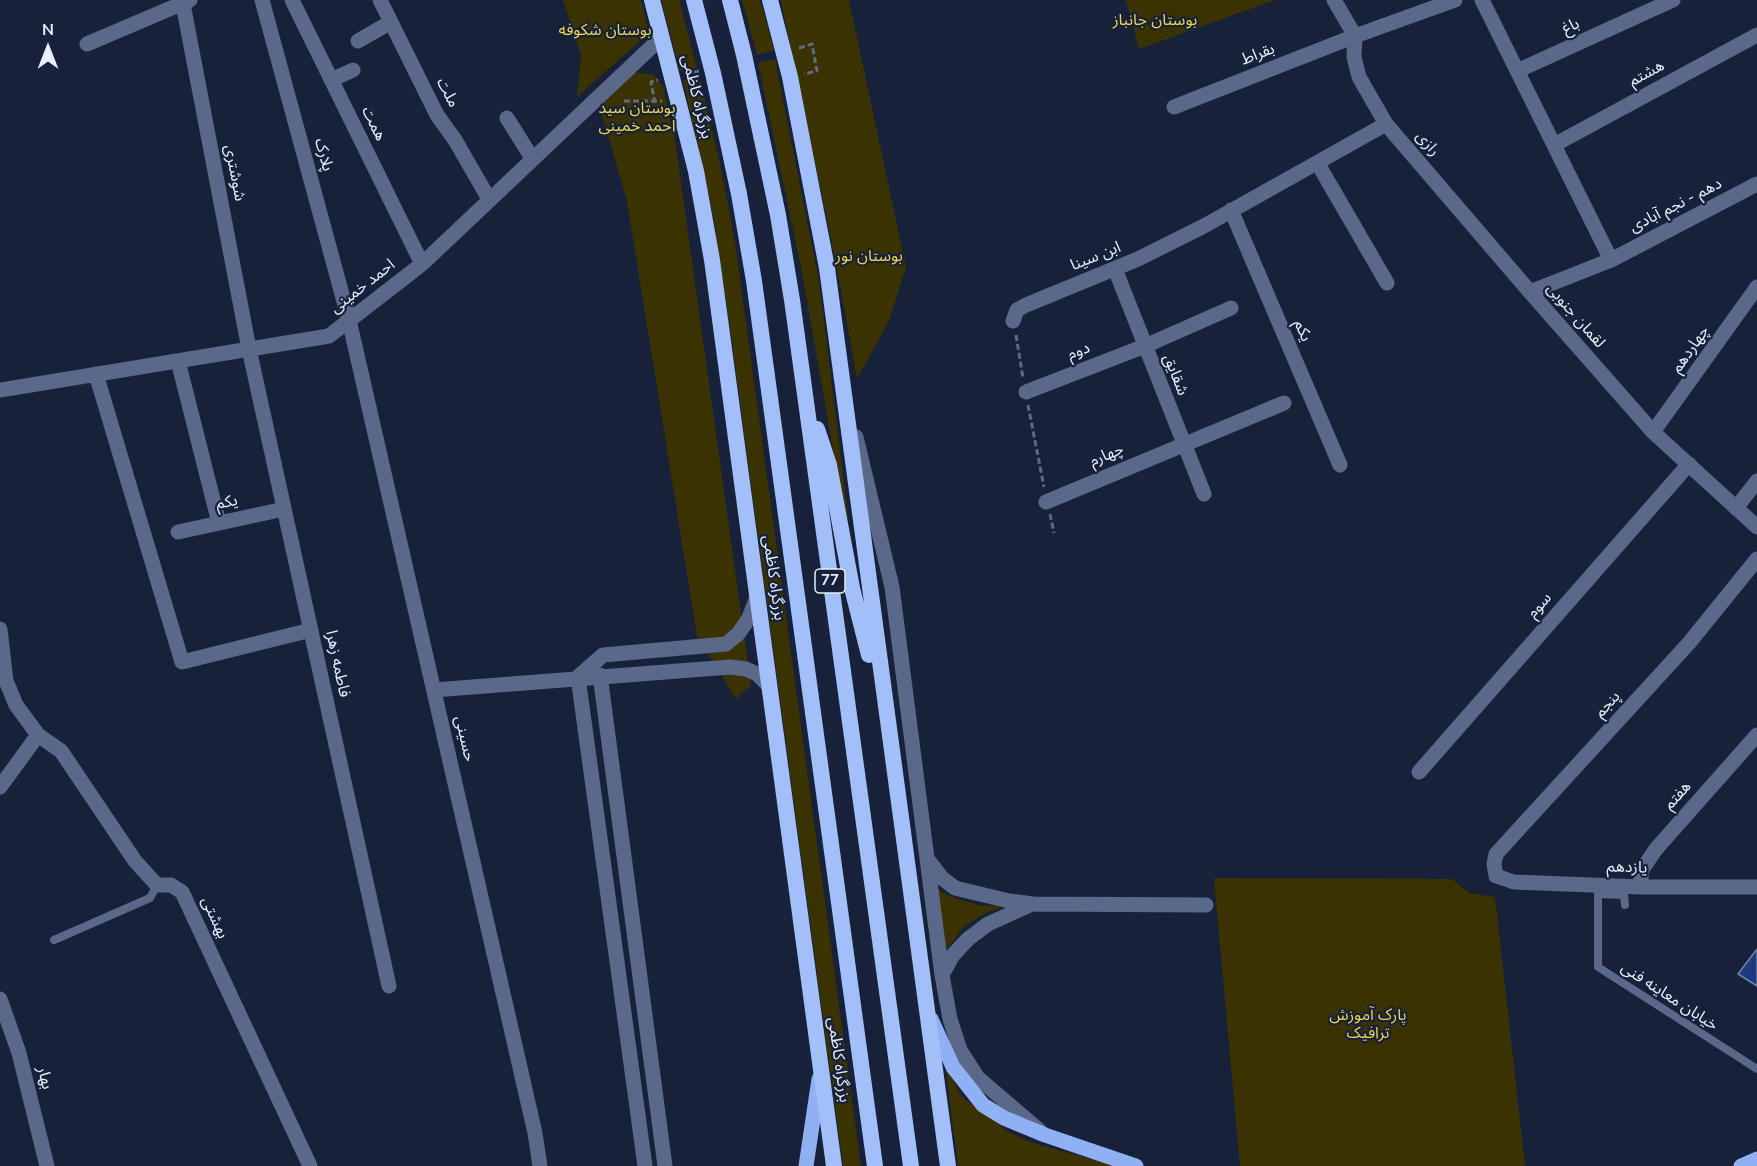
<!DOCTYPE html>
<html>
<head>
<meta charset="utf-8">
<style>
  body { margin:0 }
  #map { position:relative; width:1757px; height:1166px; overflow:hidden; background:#17223a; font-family:"Nunito Sans",sans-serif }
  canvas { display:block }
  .north { position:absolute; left:18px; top:18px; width:60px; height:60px; -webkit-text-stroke:4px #17223a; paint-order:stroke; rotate:0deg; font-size:16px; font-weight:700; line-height:24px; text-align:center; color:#e6eeff }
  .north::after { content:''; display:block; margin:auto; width:21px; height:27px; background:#e6eeff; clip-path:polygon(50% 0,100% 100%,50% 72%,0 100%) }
</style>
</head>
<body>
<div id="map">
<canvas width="1757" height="1166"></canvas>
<div class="north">N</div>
</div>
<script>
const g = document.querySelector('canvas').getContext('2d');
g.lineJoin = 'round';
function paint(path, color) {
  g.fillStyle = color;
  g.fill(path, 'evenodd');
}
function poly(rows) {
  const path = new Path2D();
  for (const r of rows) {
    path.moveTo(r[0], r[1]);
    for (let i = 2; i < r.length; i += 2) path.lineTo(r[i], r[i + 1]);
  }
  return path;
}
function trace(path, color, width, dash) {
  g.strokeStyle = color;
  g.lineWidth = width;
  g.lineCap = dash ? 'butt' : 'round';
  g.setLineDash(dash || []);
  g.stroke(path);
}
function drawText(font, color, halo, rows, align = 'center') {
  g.font = font + ' "Nunito Sans","Noto Sans Arabic",sans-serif';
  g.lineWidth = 4.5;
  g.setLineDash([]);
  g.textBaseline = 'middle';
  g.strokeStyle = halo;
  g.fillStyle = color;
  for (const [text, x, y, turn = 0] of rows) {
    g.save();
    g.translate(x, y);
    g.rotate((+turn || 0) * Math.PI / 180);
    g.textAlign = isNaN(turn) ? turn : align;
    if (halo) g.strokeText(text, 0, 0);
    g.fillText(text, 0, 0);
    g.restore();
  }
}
paint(poly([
  [563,0,641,0,649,33,577,97,581,56],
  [661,0,679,0,697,68,680,71],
  [742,0,760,0,774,50,757,55],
  [781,0,849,0,906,267,889,321,857,379,837,268],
  [1126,0,1275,0,1139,49],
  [775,59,819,281,849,524,841,496,802,272,758,63],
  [630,72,653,74,663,86,675,139,751,685,736,699,697,636,627,201,598,101],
  [699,76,720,163,735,242,861,1166,843,1166,732,342,713,214,683,80],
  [1214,878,1452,879,1469,893,1495,897,1525,1166,1240,1166],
  [936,886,941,892,961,900,983,906,1006,906,988,912,964,926,944,953],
  [945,1064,962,1097,1007,1131,1030,1142,1116,1166,958,1166]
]), '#3a3200');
const building = poly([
  [1757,949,1757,986,1738,974,1757,949]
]);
paint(building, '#1e3a80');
trace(building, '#7483a0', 1.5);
trace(poly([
  [799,48,812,44,817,71,804,74],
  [685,74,699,71],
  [624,101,662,101],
  [655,103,651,82,658,80],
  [1016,335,1023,378],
  [1028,405,1044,487],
  [1050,514,1054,533]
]), '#5f697f', 3, [6, 3]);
trace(poly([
  [1625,905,1624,895,1598,894,1598,967,1757,1069],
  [54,940,150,898,157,885]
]), '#5a698a', 8);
trace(poly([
  [262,0,349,320,535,1133,540,1166],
  [292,0,422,264],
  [380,0,437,115,455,140,489,199],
  [1334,0,1355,36],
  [1482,0,1611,260,1757,184],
  [183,4,249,349,389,986],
  [358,41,391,22],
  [87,44,190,0],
  [1517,71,1673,0],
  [331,80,353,70],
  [1174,107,1355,36,1455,0],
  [507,118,532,158],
  [1554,145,1757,35],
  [1318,164,1387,283],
  [1231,210,1340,465],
  [1115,269,1204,494],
  [178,361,219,523],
  [96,374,182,662,311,630],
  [0,390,329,336,422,264,662,37],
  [1026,392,1145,346,1231,308],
  [1653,432,1757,287],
  [856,437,892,587,942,975,950,1019,960,1050,978,1078,1040,1131],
  [1046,502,1284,403],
  [1736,508,1757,481],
  [178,532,284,509],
  [1757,559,1689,643,1496,854,1494,864,1496,876,1514,882,1641,887,1757,887],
  [600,675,665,1166],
  [578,677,645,1166],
  [578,677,603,655,726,644,738,634,749,618,757,597],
  [434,690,730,667,746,669,757,674,769,686],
  [38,735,61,751,135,861,157,885,171,885,182,892,310,1166],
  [1419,772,1689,464],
  [929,861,942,878,955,888,1009,901,1033,904,1206,905],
  [1641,887,1641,871,1656,849,1757,735],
  [942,975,953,955,968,939,988,924,1030,905],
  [0,999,19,1053,47,1166]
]), '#5a698a', 15);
trace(poly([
  [1355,36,1354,57,1359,77,1386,124,1530,292],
  [1611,260,1530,292,1653,432,1757,527],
  [1013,321,1017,310,1026,305,1138,259,1204,226,1386,124],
  [0,629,6,681,16,705,38,735,0,787]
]), '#5a698a', 15);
trace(poly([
  [931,1019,953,1067,983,1105,1004,1118,1045,1135,1136,1166],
  [806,1166,819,1079],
  [1741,1166,1757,1159]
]), '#90b0f4', 15);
trace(poly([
  [652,0,696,171,712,260,834,1166],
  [694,0,713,73,739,194,754,281,875,1166],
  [730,0,744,55,778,215,792,300,911,1166],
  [770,0,790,77,827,268,948,1166],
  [817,429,829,465,852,588,869,655]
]), '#a3bffa', 16);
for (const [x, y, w] of [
  [830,581,30]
]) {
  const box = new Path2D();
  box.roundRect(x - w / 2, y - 12, w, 24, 4.5);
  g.fillStyle = '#17223a';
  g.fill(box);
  trace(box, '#e6eeff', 1.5);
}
drawText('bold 15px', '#e6eeff', null, [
  ["77",830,581]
]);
drawText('16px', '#eed64e', '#17223a', [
  ["بوستان جانباز",1155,21],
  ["بوستان شکوفه",605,31],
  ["بوستان سید",637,109],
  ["احمد خمینی",637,127],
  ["بوستان نور",869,257],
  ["پارک آموزش",1368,1016],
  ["ترافیک",1368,1034]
]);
drawText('16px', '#e6eeff', '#17223a', [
  ["باغ",1571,27,-25],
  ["بقراط",1258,55,-21],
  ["هشتم",1647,74,-28],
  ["ملت",447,93,62],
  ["بزرگراه کاظمی",696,97,76],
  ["همت",373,124,64],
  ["رازی",1427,144,49],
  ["پلارک",323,155,75],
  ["شوشتری",234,173,79],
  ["دهم - نجم آبادی",1676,206,-27],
  ["ابن سینا",1096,257,-22],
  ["احمد خمینی",363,287,-38],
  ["لقمان جنوبی",1575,316,49],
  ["یکم",1302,331,67],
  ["چهاردهم",1691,350,-55],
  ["دوم",1079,352,-21],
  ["شقایق",1175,375,69],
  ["چهارم",1107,456,-23],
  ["یکم",227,503,-12],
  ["بزرگراه کاظمی",773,578,82],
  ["سوم",1540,606,-49],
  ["فاطمه زهرا",337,664,78],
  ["پنجم",1608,705,-48],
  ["حسینی",464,739,77],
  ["هفتم",1678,796,-48],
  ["یازدهم",1627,868,2],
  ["بهشتی",214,918,66],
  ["خیابان معاینه فنی",1669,997,33],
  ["بزرگراه کاظمی",838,1060,82],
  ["بهار",44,1078,76]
]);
</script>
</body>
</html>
